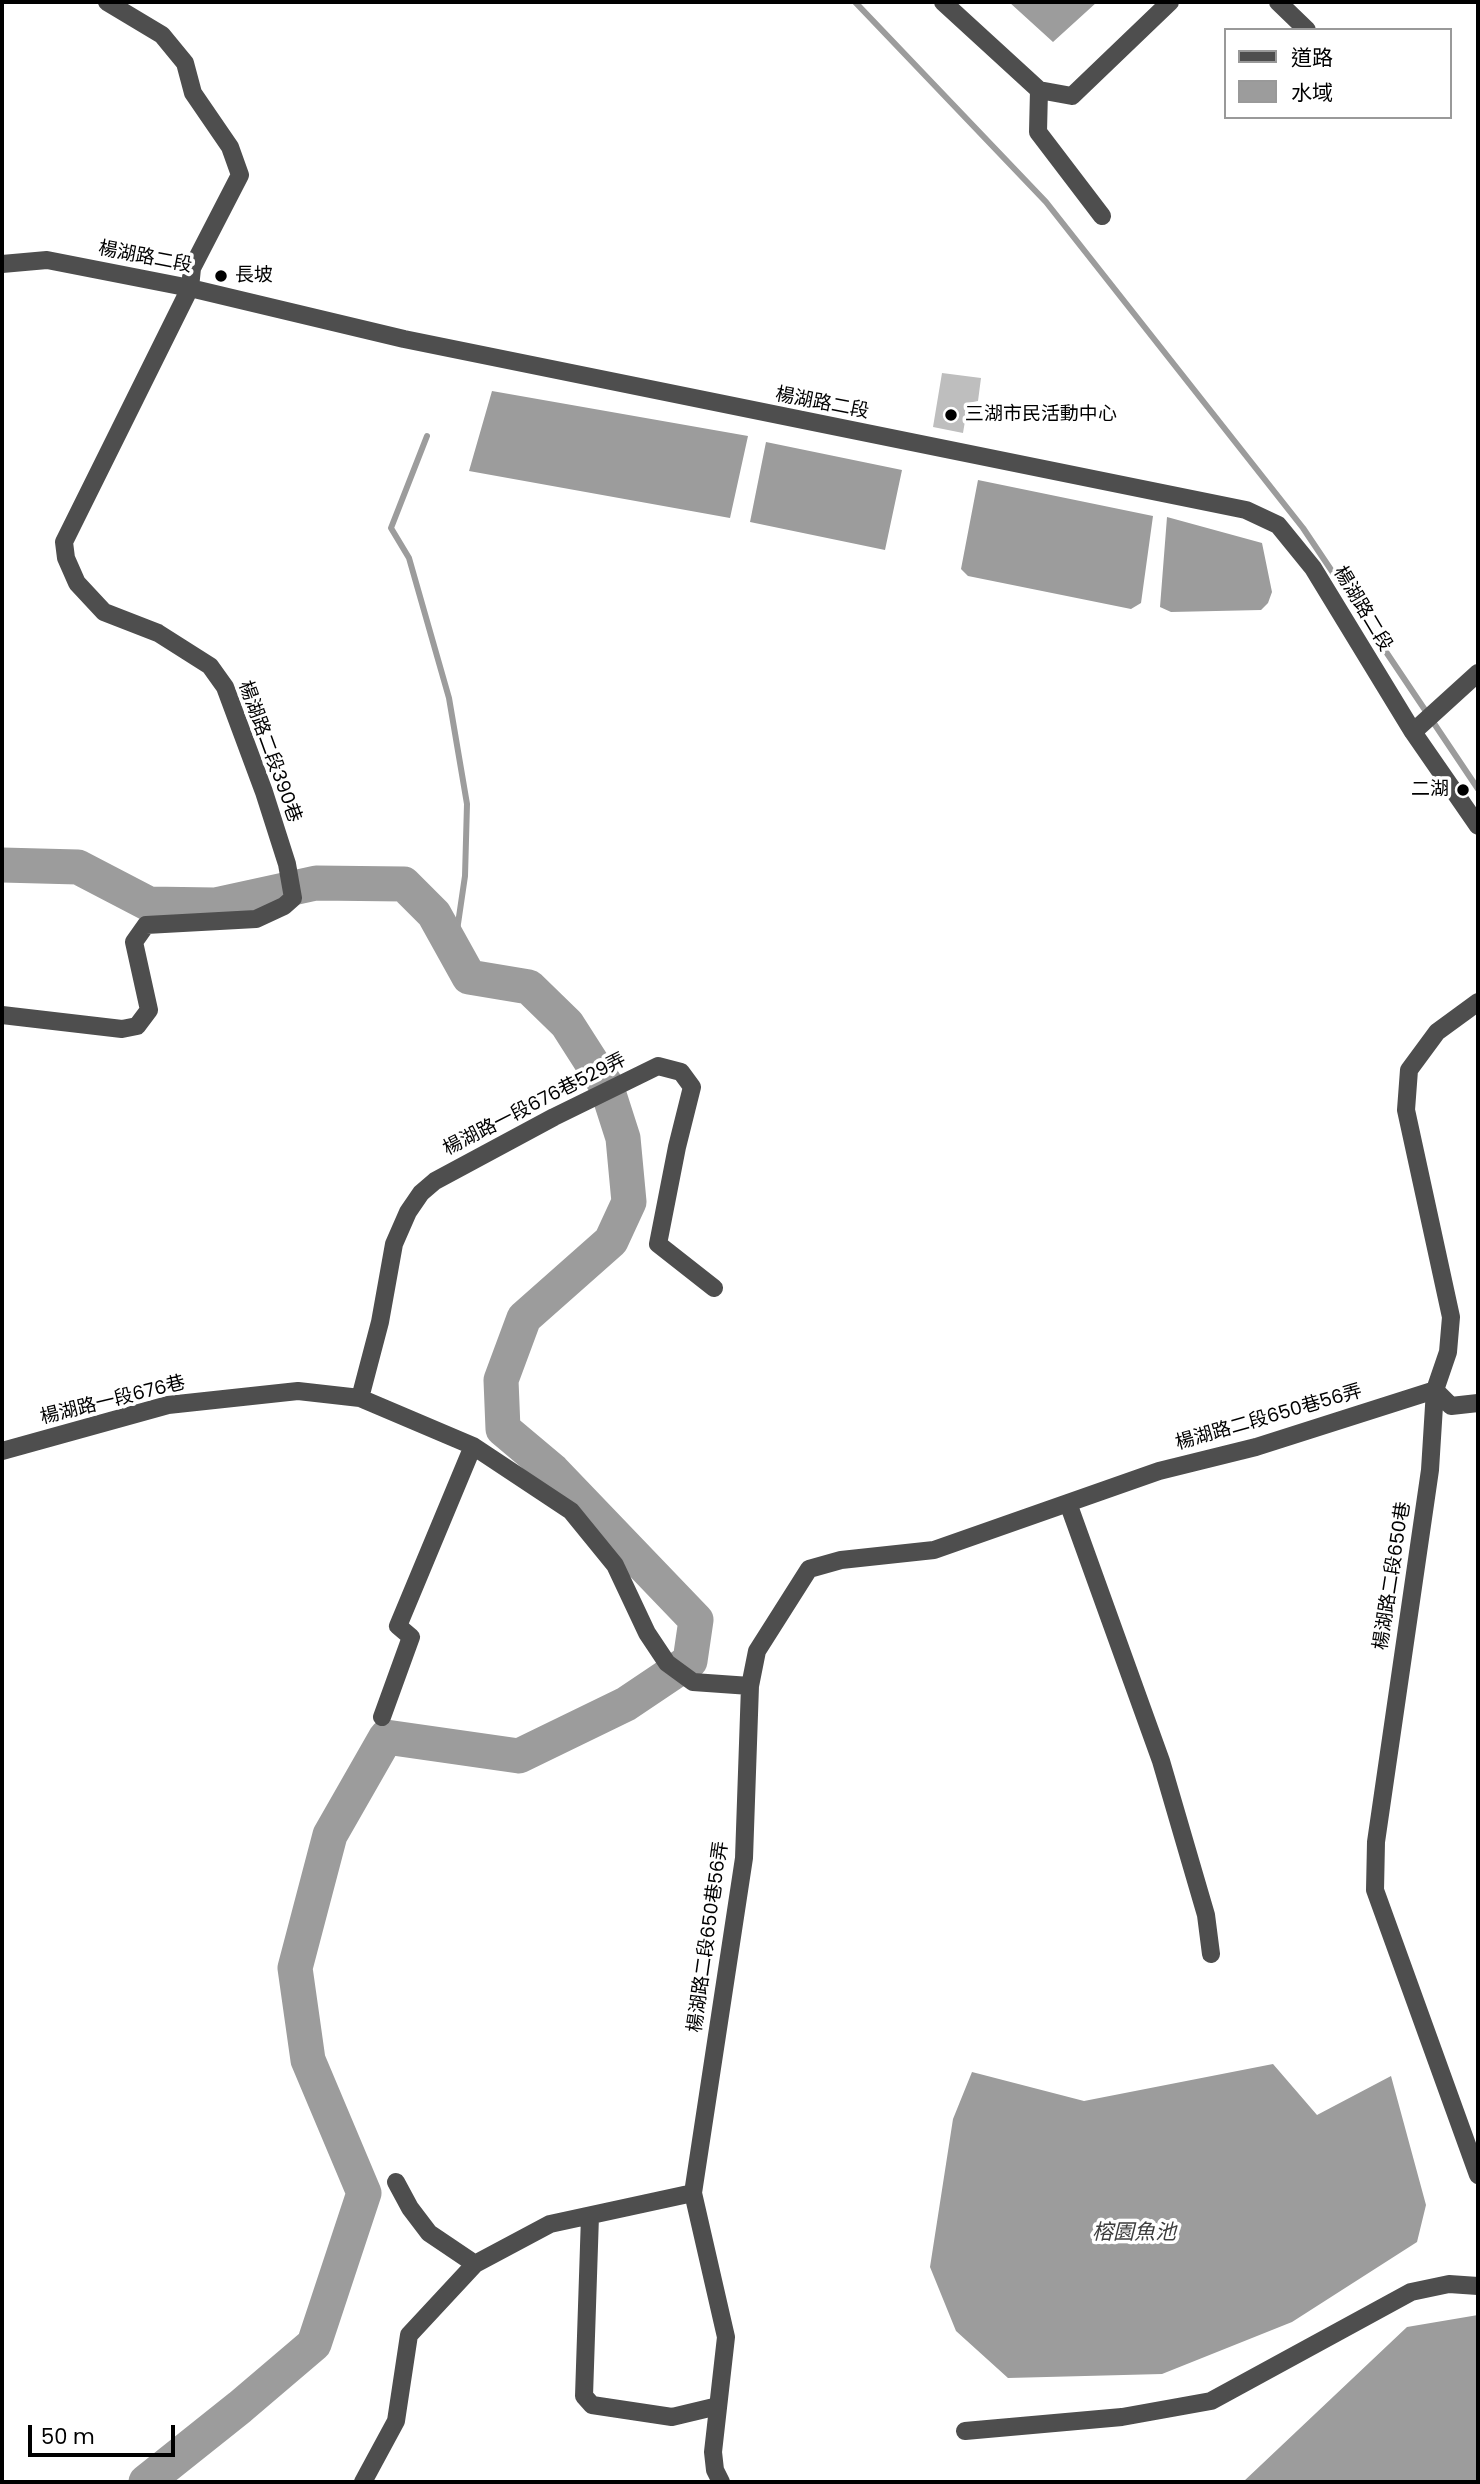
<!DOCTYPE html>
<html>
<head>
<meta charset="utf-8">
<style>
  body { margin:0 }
  #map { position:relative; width:1480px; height:2484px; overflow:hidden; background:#fff; font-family:Poppins,"Noto Sans TC",sans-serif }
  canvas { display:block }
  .frame { position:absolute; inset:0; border:4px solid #000; pointer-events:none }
  .legend { position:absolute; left:1224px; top:28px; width:228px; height:91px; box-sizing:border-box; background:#fff; border:2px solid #999; margin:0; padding:9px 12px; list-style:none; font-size:21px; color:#000 }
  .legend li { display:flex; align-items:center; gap:14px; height:35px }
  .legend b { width:35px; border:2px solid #999 }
  .scale { position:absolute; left:28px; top:2425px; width:147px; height:32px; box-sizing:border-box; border:4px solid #000; border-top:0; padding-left:9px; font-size:21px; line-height:24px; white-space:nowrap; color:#000; -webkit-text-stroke:5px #fff; paint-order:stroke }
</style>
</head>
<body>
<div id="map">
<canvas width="1480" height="2484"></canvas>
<div class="frame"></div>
<ul class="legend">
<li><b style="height:9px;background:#4e4e4e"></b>道路</li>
<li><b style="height:19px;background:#9c9c9c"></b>水域</li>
</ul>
<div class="scale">50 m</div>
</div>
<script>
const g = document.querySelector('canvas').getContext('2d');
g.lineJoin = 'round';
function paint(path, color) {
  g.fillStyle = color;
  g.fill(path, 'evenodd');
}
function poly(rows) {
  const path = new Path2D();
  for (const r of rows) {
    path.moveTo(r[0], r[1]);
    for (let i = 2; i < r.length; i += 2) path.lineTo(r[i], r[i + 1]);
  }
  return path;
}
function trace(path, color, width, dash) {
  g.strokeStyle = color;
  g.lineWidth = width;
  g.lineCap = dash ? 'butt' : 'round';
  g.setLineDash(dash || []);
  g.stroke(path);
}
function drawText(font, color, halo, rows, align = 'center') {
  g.font = font + ' Poppins,"Noto Sans TC",sans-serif';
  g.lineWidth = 7;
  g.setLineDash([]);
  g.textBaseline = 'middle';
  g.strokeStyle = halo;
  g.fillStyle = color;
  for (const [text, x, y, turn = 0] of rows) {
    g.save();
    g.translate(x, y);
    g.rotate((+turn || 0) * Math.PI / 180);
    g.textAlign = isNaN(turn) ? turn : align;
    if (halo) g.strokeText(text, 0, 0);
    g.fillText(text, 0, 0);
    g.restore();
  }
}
paint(poly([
  [1009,2,1097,2,1053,42],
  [492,391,748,436,730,518,469,471],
  [766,442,902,470,885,550,750,522],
  [978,480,1153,516,1141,603,1131,609,968,576,961,569],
  [1167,517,1262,543,1272,592,1268,603,1261,610,1171,612,1160,607],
  [1273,2064,1317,2115,1391,2076,1426,2205,1417,2242,1292,2322,1162,2374,1008,2378,956,2331,930,2267,953,2119,972,2072,1084,2101],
  [1478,2315,1478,2482,1243,2482,1407,2327]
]), '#9c9c9c');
trace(poly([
  [855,2,1046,202,1303,528,1478,789],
  [427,436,391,528,409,558,449,698,467,804,465,876,454,951]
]), '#9c9c9c', 6);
trace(poly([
  [2,865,78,867,149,904,215,905,316,883,404,884,434,914,469,977,529,987,567,1024,606,1085,623,1138,629,1202,611,1241,524,1318,501,1380,503,1429,553,1471,696,1620,690,1661,626,1704,519,1756,386,1737,330,1835,295,1968,308,2060,364,2193,314,2344,240,2407,146,2482]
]), '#9c9c9c', 35);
paint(poly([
  [942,373,981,378,978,401,968,403,963,433,933,427]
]), '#bebebe');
trace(poly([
  [943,2,1039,90,1072,96,1170,2],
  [1278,2,1307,30],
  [1039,90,1038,132,1102,216],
  [2,264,47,260,190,288,404,339,1246,510,1278,525,1313,568,1413,732,1478,826],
  [1413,732,1478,673],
  [1478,1002,1437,1032,1409,1070,1406,1110,1451,1317,1448,1352,1435,1390,1430,1470,1376,1842,1375,1890,1478,2175],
  [2,1015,122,1029,137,1026,149,1010,134,942,146,925,256,919,284,906,293,898,287,864,264,792,225,687,210,666,158,633,104,612,77,583,66,558,64,542,190,288,192,268,240,175,230,147,193,93,185,63,162,35,107,2],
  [360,1398,380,1322,394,1244,408,1212,421,1193,435,1181,554,1117,658,1066,681,1072,692,1087,677,1147,658,1244,714,1288],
  [2,1451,168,1405,298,1391,360,1398,473,1446,571,1511,615,1565,647,1633,667,1663,693,1682,750,1686,757,1651,809,1569,841,1560,934,1550,1159,1471,1256,1447,1435,1390,1451,1406,1478,1403],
  [1068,1503,1161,1761,1206,1915,1211,1954],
  [382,1717,411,1637,398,1626,473,1446],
  [396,2182,410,2208,429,2233,475,2264],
  [590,2216,584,2396,592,2405,672,2417,718,2406],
  [965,2431,1122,2417,1211,2401,1411,2292,1449,2284,1478,2286],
  [363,2482,396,2421,409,2335,475,2264,550,2224,693,2193],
  [721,2482,715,2470,713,2452,726,2337,693,2193,744,1858,750,1686]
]), '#4e4e4e', 18);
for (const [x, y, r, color] of [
  [221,276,7,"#000"],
  [951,415,7,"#000"],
  [1463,790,7,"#000"]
]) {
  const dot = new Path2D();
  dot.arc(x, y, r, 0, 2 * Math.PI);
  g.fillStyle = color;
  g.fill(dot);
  trace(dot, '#fff', 2.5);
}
drawText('19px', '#000', '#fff', [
  ["楊湖路二段",145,258,11],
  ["楊湖路二段",822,404,11],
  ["楊湖路二段",1362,609,59],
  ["楊湖路二段390巷",269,752,70],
  ["楊湖路一段676巷529弄",535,1105,-27],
  ["楊湖路一段676巷",113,1401,-14],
  ["楊湖路二段650巷56弄",1269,1418,-16],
  ["楊湖路二段650巷",1393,1576,-81],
  ["楊湖路二段650巷56弄",709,1937,-82]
]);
drawText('19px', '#000', '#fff', [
  ["長坡",235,276],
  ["三湖市民活動中心",965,415],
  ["二湖",1449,790,"right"]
], 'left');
drawText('italic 21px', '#3d3d3d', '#fff', [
  ["榕園魚池",1134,2234]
]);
</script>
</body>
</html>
